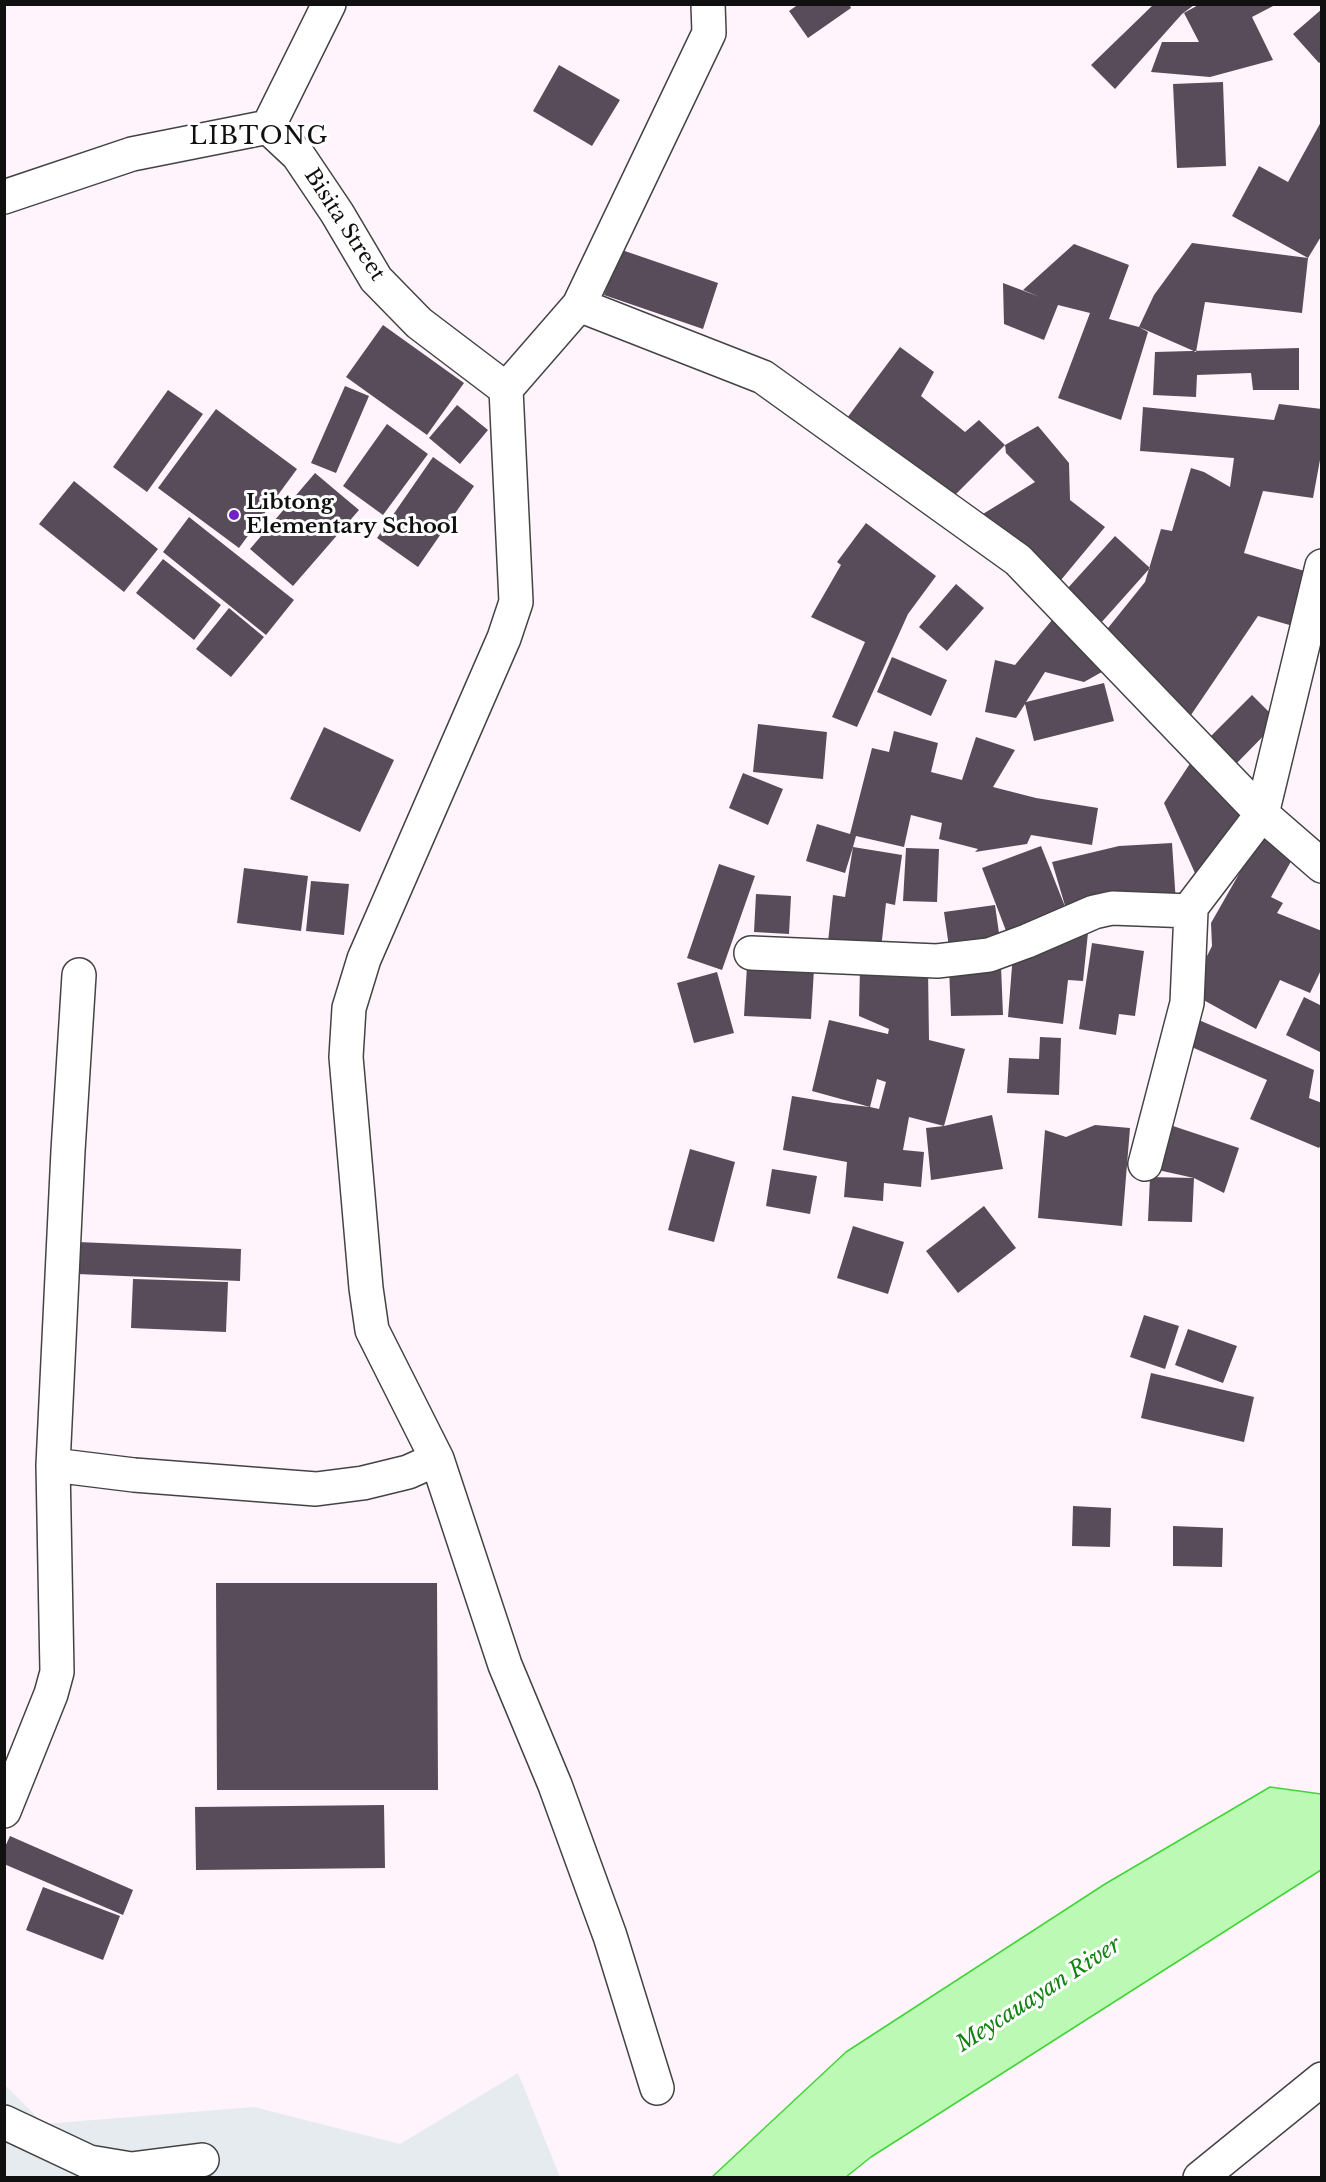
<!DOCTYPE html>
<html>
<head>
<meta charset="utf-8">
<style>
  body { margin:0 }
  #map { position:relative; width:1326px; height:2182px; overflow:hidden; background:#fff4fb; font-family:"Libre Baskerville",serif }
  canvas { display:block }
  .frame { position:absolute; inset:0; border:6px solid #101010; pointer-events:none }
</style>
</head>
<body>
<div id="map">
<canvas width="1326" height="2182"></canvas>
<div class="frame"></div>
</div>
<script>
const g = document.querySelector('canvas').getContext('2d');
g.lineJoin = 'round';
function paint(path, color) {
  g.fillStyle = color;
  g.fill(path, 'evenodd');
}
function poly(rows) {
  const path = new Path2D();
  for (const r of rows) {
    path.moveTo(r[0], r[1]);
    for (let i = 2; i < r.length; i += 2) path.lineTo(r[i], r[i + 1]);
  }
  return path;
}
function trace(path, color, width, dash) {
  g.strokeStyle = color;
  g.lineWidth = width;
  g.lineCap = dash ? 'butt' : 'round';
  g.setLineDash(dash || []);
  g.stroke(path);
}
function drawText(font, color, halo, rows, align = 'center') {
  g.font = font + ' "Libre Baskerville",serif';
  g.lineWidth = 6;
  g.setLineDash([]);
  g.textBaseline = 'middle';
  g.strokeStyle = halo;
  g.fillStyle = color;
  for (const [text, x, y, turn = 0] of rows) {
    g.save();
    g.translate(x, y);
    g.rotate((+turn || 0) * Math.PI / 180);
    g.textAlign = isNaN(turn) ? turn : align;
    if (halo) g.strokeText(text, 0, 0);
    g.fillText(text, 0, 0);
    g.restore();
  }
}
paint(poly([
  [518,2073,560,2177,5,2177,4,2084,44,2124,254,2107,400,2144]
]), '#e5ebef');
const water = poly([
  [1270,1787,1321,1794,1321,1870,871,2157,846,2177,712,2177,846,2052,1105,1884,1270,1787]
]);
paint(water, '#bbf9b5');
trace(water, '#42d438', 1.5);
paint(poly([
  [799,4,849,4,851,8,808,38,789,11],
  [1200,4,1277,4,1252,17,1273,60,1210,77,1151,72,1162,42,1199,42,1184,13],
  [1153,5,1194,5,1182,14,1115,89,1091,65],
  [1322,9,1322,61,1319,63,1293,34],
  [559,65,620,100,592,146,533,111],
  [1223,82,1226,166,1177,168,1173,84],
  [1322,120,1322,235,1308,258,1232,216,1259,166,1288,182],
  [1192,243,1308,258,1302,313,1205,302,1196,352,1139,327,1148,332,1121,420,1058,398,1090,313,1058,305,1044,340,1004,324,1003,283,1040,297,1023,290,1074,244,1129,265,1109,319,1139,327,1154,295],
  [619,249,718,283,703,329,604,295],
  [383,325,464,383,427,435,346,377],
  [900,347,934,372,921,396,965,432,979,420,1005,445,953,497,884,442,847,418],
  [1299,348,1299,390,1253,390,1251,373,1197,375,1196,397,1153,395,1155,352],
  [345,386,369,396,336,473,311,463],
  [168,390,203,414,147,492,113,467],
  [1279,404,1322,409,1322,449,1313,498,1263,491,1244,553,1308,572,1293,626,1258,616,1191,715,1162,690,1104,633,1145,582,1161,529,1172,531,1191,468,1204,472,1230,487,1234,458,1140,451,1143,407,1274,420],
  [457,405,488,430,460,464,429,438],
  [216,409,297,469,239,548,158,488],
  [387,424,428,454,383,515,343,486],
  [1038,426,1069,463,1070,500,1105,527,1056,586,978,517,1035,482,1006,453,1005,445],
  [433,457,474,486,418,567,377,538],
  [315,473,359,510,293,586,250,549],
  [74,481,158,549,124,592,39,524],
  [189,517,294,600,266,635,163,552],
  [866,523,936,576,908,614,857,727,832,717,865,642,811,617,841,565,837,562],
  [1115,536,1150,568,1100,624,1067,589],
  [163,559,221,605,194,640,136,593],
  [956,584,984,608,947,651,919,627],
  [229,608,264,637,231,677,196,649],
  [1052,620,1109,668,1084,682,1045,672,1026,702,1104,683,1114,721,1034,741,1025,704,1016,718,985,712,995,660,1015,665],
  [892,657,947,680,931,716,877,692],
  [1252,695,1278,721,1235,765,1209,738],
  [758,724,827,732,823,779,753,772],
  [324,727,394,760,360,832,290,799],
  [894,731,938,743,931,772,962,780,976,737,1015,750,993,787,1036,798,1098,808,1092,845,1031,835,1027,844,975,852,978,849,939,839,942,823,911,815,904,847,856,836,853,847,902,855,895,905,886,903,881,949,828,942,833,895,845,897,853,847,845,873,806,861,817,824,850,834,872,748,889,752],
  [1191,762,1251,802,1198,880,1164,803],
  [743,773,783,789,768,825,729,808],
  [1264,830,1298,849,1271,897,1283,903,1277,913,1322,931,1322,968,1310,993,1280,980,1256,1029,1189,992,1212,946,1211,923],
  [1172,843,1176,903,1008,936,982,868,1041,846,1066,909,1052,862,1119,846],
  [906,848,939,849,937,902,903,901],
  [719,864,755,876,722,970,687,958],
  [244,868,308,876,301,931,237,923],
  [311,881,349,884,344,935,306,931],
  [756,894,791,896,789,934,754,932],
  [995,905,1001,947,950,954,944,912],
  [1089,923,1083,981,1068,980,1063,1024,1008,1017,1013,954],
  [1092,943,1144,951,1135,1016,1119,1014,1116,1035,1079,1029],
  [747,966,814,969,811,1019,744,1016],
  [860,966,928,968,929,1040,965,1049,944,1126,909,1117,903,1150,924,1152,921,1187,884,1183,883,1201,844,1197,847,1162,783,1150,792,1096,834,1103,870,1107,879,1109,886,1082,877,1079,870,1107,812,1091,829,1020,888,1034,889,1029,859,1016],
  [1001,966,1003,1015,951,1016,949,968],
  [717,972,734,1033,694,1043,677,983],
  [1304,997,1322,1006,1320,1052,1286,1035],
  [1192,1017,1314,1070,1309,1098,1322,1103,1322,1144,1319,1148,1250,1119,1267,1080,1187,1045],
  [1040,1037,1061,1038,1059,1095,1007,1093,1009,1058,1039,1059],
  [992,1115,1003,1169,931,1180,926,1128,944,1126],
  [1164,1123,1239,1148,1224,1193,1194,1178,1192,1222,1148,1221,1150,1177,1194,1178,1149,1168],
  [1095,1125,1130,1128,1122,1226,1038,1218,1045,1130,1066,1137],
  [690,1149,735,1162,714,1242,668,1230],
  [772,1169,817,1176,810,1214,766,1206],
  [984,1206,1016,1248,958,1293,926,1251],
  [853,1226,904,1242,888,1294,837,1278],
  [78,1242,241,1249,240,1281,77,1274],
  [133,1279,228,1282,226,1332,131,1328],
  [1144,1315,1179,1326,1165,1369,1130,1357],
  [1188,1329,1237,1346,1223,1383,1175,1365],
  [1151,1373,1254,1397,1244,1442,1141,1418],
  [1073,1506,1111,1508,1110,1547,1072,1546],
  [1173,1526,1223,1528,1222,1567,1173,1566],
  [216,1583,437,1583,438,1790,217,1790],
  [384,1805,385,1868,196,1870,195,1807],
  [10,1836,133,1890,123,1915,4,1864,4,1849],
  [43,1887,120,1916,103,1960,26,1930]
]), '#594c5a');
const minor = poly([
  [268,127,298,155,337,213,376,279,419,323,506,389],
  [268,127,329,4],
  [4,197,132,154,268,127],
  [579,305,763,377,1018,560,1262,814,1322,866],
  [751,953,937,961,989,955,1027,941,1094,912,1112,908,1191,911],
  [1145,1164,1187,1003,1191,911,1192,906,1262,814,1322,566],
  [437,1459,505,1665,555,1785,610,1936,657,2088],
  [53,1465,134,1475,316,1489,363,1483,408,1472,437,1459,372,1330,366,1288,346,1057,349,1008,364,959,504,638,516,602,506,389,579,305,709,33,708,4],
  [4,1811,51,1694,57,1672,53,1465,68,1151,79,975],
  [4,2122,89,2162,131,2169,202,2160],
  [1200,2178,1322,2079]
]);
trace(minor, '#434343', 36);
trace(minor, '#fff', 33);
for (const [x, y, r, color] of [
  [234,515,6,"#7320c9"]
]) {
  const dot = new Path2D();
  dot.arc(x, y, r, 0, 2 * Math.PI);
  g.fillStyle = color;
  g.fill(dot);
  trace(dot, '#fff', 2);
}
drawText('21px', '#101010', '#fff', [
  ["Bisita Street",344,225,57]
]);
drawText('bold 21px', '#101010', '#fff', [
  ["Libtong",246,503],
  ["Elementary School",246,527]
], 'left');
drawText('italic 22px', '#148411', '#fff', [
  ["Meycauayan River",1039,1995,-33]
]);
g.letterSpacing = '1.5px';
drawText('24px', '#101010', '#fff', [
  ["LIBTONG",259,137]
]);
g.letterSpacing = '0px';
</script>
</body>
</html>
